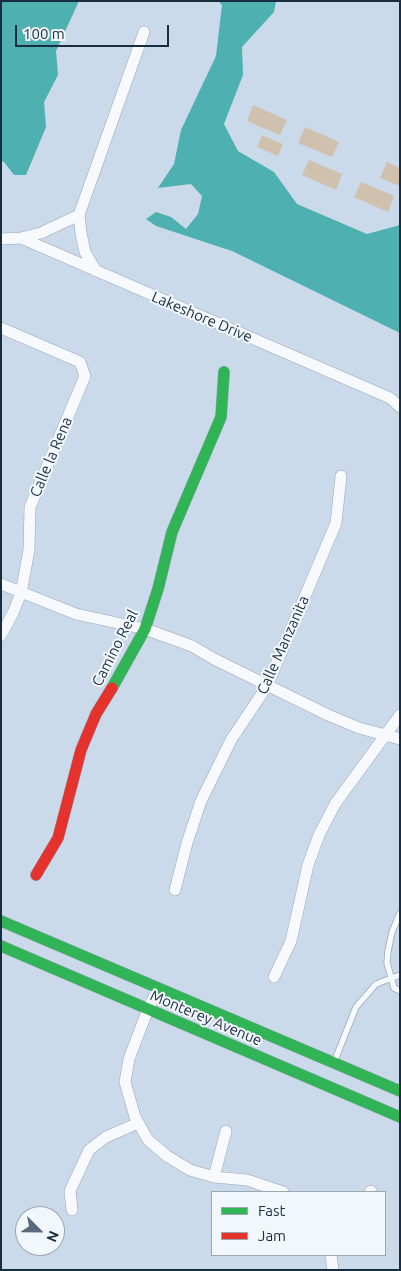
<!DOCTYPE html>
<html>
<head>
<meta charset="utf-8">
<style>
  body { margin:0 }
  #map { position:relative; width:401px; height:1271px; overflow:hidden; background:#cadaea; font-family:Ubuntu,sans-serif }
  canvas { display:block }
  .frame { position:absolute; inset:0; border:2px solid #192d41; pointer-events:none }
  .legend { position:absolute; left:211px; top:1191px; width:175px; height:65px; box-sizing:border-box; background:#f2f7fc; border:1px solid #9ba6b1; margin:0; padding:6px 9px; list-style:none; font-size:15px; color:#192d41 }
  .legend li { display:flex; align-items:center; gap:10px; height:25px }
  .legend b { width:25px; border:1px solid #9ba6b1 }
  .north { position:absolute; left:15px; top:1206px; width:50px; height:50px; box-sizing:border-box; background:#f2f7fc; border:1px solid #9ba6b1; border-radius:50%; rotate:113deg; font-size:14px; font-weight:700; line-height:20px; text-align:center; color:#192d41 }
  .north::after { content:''; display:block; margin:auto; width:18px; height:22px; background:#576a7c; clip-path:polygon(50% 0,100% 100%,50% 72%,0 100%) }
  .scale { position:absolute; left:15px; top:25px; width:154px; height:22px; box-sizing:border-box; border:2px solid #192d41; border-top:0; padding-left:6px; font-size:15px; line-height:18px; white-space:nowrap; color:#192d41; -webkit-text-stroke:4px #f2f7fc; paint-order:stroke }
</style>
</head>
<body>
<div id="map">
<canvas width="401" height="1271"></canvas>
<div class="frame"></div>
<ul class="legend">
<li><b style="height:6px;background:#30b455"></b>Fast</li>
<li><b style="height:6px;background:#e5322d"></b>Jam</li>
</ul>
<div class="north">N</div>
<div class="scale">100 m</div>
</div>
<script>
const g = document.querySelector('canvas').getContext('2d');
g.lineJoin = 'round';
function paint(path, color) {
  g.fillStyle = color;
  g.fill(path, 'evenodd');
}
function poly(rows) {
  const path = new Path2D();
  for (const r of rows) {
    path.moveTo(r[0], r[1]);
    for (let i = 2; i < r.length; i += 2) path.lineTo(r[i], r[i + 1]);
  }
  return path;
}
function trace(path, color, width, dash) {
  g.strokeStyle = color;
  g.lineWidth = width;
  g.lineCap = dash ? 'butt' : 'round';
  g.setLineDash(dash || []);
  g.stroke(path);
}
function drawText(font, color, halo, rows, align = 'center') {
  g.font = font + ' Ubuntu,sans-serif';
  g.lineWidth = 4;
  g.setLineDash([]);
  g.textBaseline = 'middle';
  g.strokeStyle = halo;
  g.fillStyle = color;
  for (const [text, x, y, turn = 0] of rows) {
    g.save();
    g.translate(x, y);
    g.rotate((+turn || 0) * Math.PI / 180);
    g.textAlign = isNaN(turn) ? turn : align;
    if (halo) g.strokeText(text, 0, 0);
    g.fillText(text, 0, 0);
    g.restore();
  }
}
paint(poly([
  [253,105,287,120,280,135,247,121],
  [305,127,339,142,332,157,298,143],
  [262,135,283,144,278,156,257,147],
  [309,160,342,174,336,190,302,175],
  [387,162,400,168,400,186,380,178],
  [361,182,394,196,388,212,354,197]
]), '#d0c1af');
paint(poly([
  [1,1,79,1,56,51,58,75,44,102,46,127,26,175,14,175,4,162,1,161],
  [218,1,276,1,274,12,242,47,243,75,224,124,238,151,274,172,297,204,367,234,400,225,400,333,232,251,156,226,146,219,156,212,171,217,186,229,198,214,202,196,191,184,158,188,174,164,181,130,216,56,222,5]
]), '#4eb0b1');
const lane = poly([
  [400,913,392,932,388,951,387,963,394,988,400,991],
  [335,1060,356,1007,376,984,400,975]
]);
const street = poly([
  [21,238,41,233,79,215],
  [1,239,21,238,390,398,400,407],
  [96,271,85,252,81,233,79,215,144,32],
  [1,328,80,362,85,376,30,507,29,550,21,593,13,613,1,635],
  [1,584,76,614,145,629,192,646,214,659,328,715,359,728,400,739],
  [175,890,187,843,201,801,231,740,267,686,336,523,341,476],
  [274,977,291,941,308,865,319,835,335,804,400,715],
  [158,989,148,1009,129,1059,125,1082,135,1117,148,1140,167,1156,190,1170,214,1177,247,1180,283,1192],
  [214,1177,226,1131],
  [370,1192,371,1191],
  [72,1210,70,1191,89,1150,106,1137,138,1123],
  [331,1255,333,1270]
]);
const fast = poly([
  [112,688,145,629,158,589,172,532,221,417,224,372],
  [1,921,400,1091],
  [1,946,400,1117]
]);
const jam = poly([
  [36,875,58,838,81,750,96,714,112,688]
]);
trace(lane, '#97a7b7', 7);
trace(street, '#97a7b7', 12);
trace(fast, '#97a7b7', 12);
trace(jam, '#97a7b7', 12);
trace(lane, '#f7f9fc', 5.5);
trace(street, '#f7f9fc', 11);
trace(fast, '#30b455', 11);
trace(jam, '#e5322d', 11);
drawText('15px', '#192d41', '#f2f7fc', [
  ["Lakeshore Drive",202,317,23],
  ["Calle la Rena",51,457,-67],
  ["Calle Manzanita",283,645,-66],
  ["Camino Real",115,648,-63],
  ["Monterey Avenue",206,1018,23]
]);
</script>
</body>
</html>
